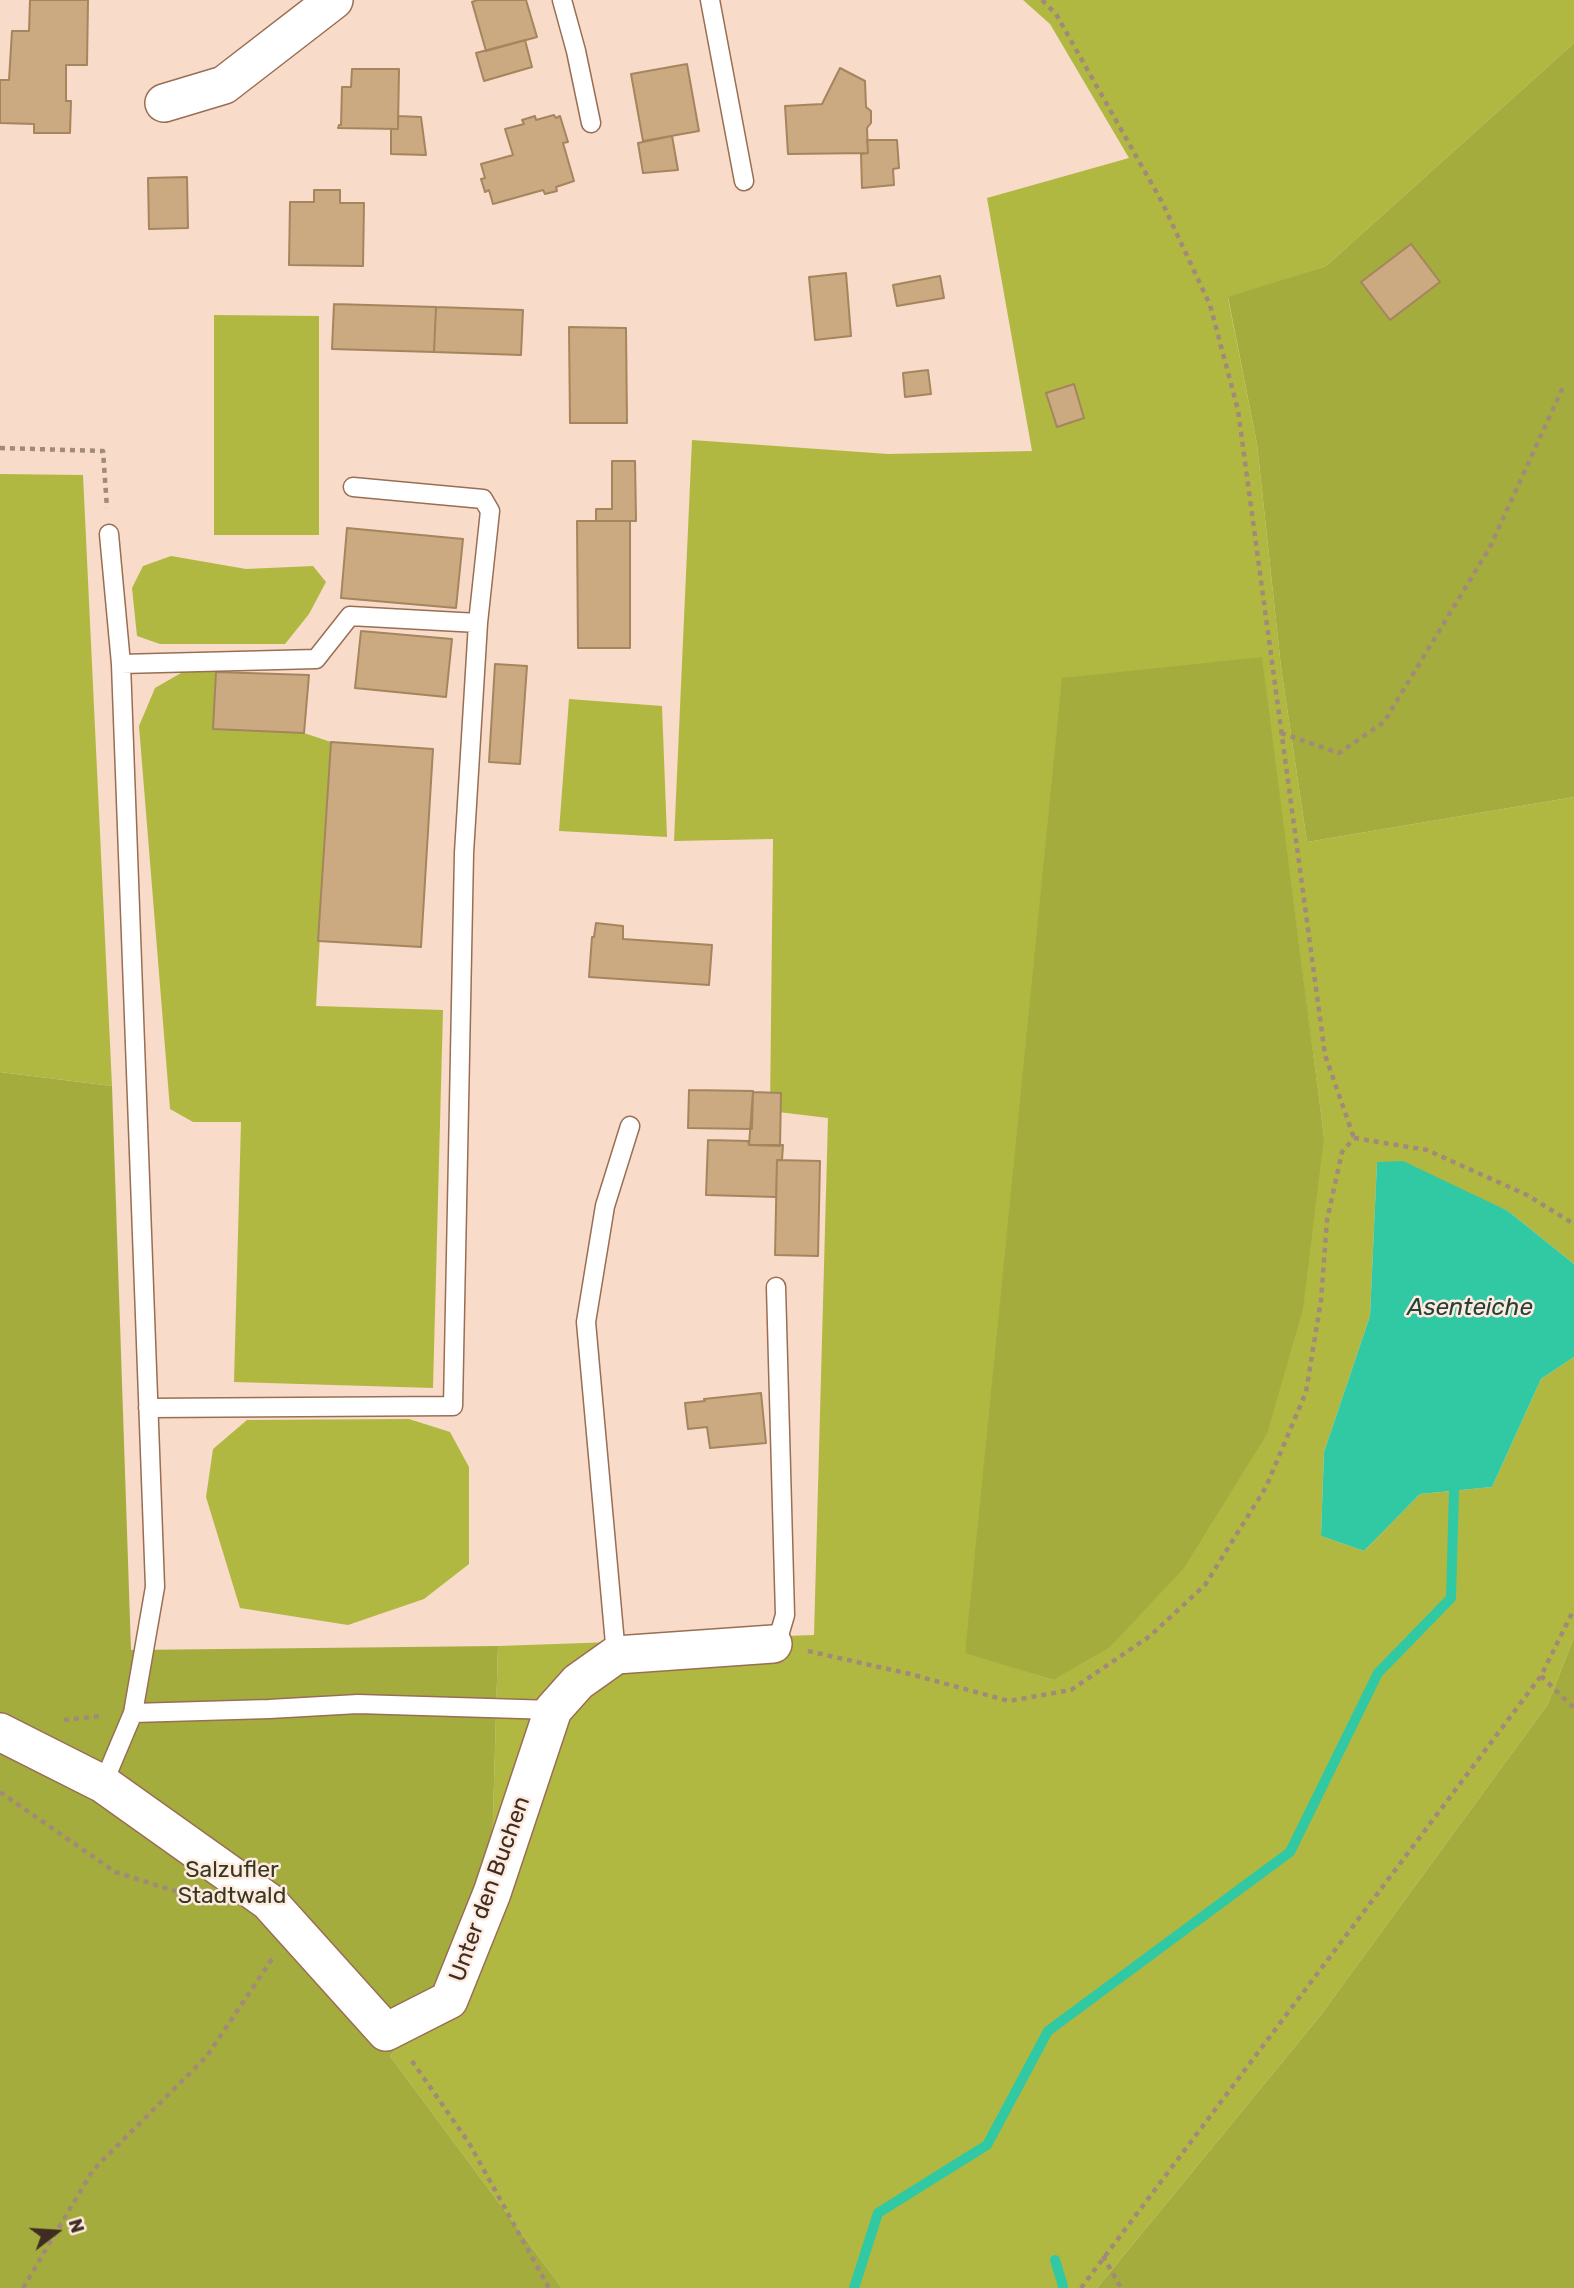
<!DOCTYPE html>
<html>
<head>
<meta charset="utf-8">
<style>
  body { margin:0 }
  #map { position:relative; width:1574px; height:2288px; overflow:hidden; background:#f8dbc9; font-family:Rubik,sans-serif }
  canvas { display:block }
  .north { position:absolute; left:21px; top:2197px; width:70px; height:70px; -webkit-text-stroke:5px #feeade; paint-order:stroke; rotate:73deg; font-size:19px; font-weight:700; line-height:28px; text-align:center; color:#3f2d21 }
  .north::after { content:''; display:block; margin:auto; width:24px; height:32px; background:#3f2d21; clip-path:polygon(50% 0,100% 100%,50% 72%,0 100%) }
</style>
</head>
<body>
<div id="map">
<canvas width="1574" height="2288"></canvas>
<div class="north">N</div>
</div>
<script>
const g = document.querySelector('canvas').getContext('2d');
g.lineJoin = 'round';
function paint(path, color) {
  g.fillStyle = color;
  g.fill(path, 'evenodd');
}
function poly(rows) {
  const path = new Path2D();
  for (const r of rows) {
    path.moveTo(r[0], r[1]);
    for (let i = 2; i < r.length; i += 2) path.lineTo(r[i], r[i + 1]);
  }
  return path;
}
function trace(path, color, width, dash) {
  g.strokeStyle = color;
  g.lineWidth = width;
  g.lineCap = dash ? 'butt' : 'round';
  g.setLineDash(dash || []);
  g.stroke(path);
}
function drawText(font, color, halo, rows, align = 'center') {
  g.font = font + ' Rubik,sans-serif';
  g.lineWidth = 5;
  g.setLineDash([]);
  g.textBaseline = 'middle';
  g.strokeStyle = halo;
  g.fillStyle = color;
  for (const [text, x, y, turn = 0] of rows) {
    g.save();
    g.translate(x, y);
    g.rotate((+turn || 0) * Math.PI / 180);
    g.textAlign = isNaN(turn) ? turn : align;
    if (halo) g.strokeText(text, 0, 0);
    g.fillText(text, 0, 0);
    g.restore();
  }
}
paint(poly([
  [1023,0,1574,0,1574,43,1326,266,1228,298,1257,444,1281,667,1307,842,1574,797,1574,1264,1508,1211,1377,1163,1370,1316,1324,1452,1321,1536,1364,1551,1420,1494,1492,1487,1541,1379,1574,1357,1574,1637,1548,1704,1320,2016,1097,2288,562,2288,390,2056,444,1992,491,1886,498,1646,814,1635,828,1118,770,1111,773,839,674,841,692,440,888,454,1032,451,987,198,1129,158,1050,24],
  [1261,657,1324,1137,1053,1680,965,1652],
  [214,315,319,316,319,535,214,535],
  [0,474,83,475,112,1086,0,1072],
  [171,556,246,569,313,566,326,582,309,614,285,644,160,644,137,636,132,588,143,566],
  [200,662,216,672,213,729,304,733,331,742,316,1006,443,1010,433,1388,234,1382,241,1122,193,1122,170,1109,139,726,155,688],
  [569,699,662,706,667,837,559,831],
  [409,1419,450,1432,469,1467,469,1564,424,1599,348,1625,240,1608,206,1497,213,1449,247,1420]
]), '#b1b841');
paint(poly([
  [1574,43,1574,797,1307,842,1281,667,1257,444,1228,297,1326,266],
  [1262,657,1324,1137,1303,1309,1267,1434,1184,1568,1110,1647,1053,1680,965,1653,1062,678],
  [0,1072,112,1086,131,1650,498,1646,491,1886,444,1992,390,2056,562,2288,0,2288],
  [1574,1637,1574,2288,1097,2288,1320,2016,1548,1704]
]), '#a5ac3e');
paint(poly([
  [1403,1161,1508,1211,1574,1264,1574,1357,1541,1379,1492,1487,1420,1494,1364,1551,1321,1536,1324,1452,1370,1316,1377,1162]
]), '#31c8a4');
trace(poly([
  [1055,2260,1063,2286],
  [854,2288,878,2213,987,2145,1048,2031,1290,1852,1378,1673,1451,1598,1454,1491]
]), '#31c8a4', 10);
const building = poly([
  [30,0,88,0,87,65,66,65,66,101,71,101,70,133,34,133,34,124,0,123,0,80,9,80,12,31,29,31,30,0],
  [477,0,526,0,537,37,486,51,472,2,477,0],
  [525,40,532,67,484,81,476,53,525,40],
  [687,64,699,131,643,141,631,74,687,64],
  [840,68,865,81,866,107,871,111,871,123,867,128,868,153,788,154,785,106,822,104,840,68],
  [352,69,399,69,398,129,338,128,339,125,341,125,342,87,351,87,352,69],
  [554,115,556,118,560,116,568,142,563,143,574,181,556,187,557,191,545,194,543,190,493,204,489,190,485,192,481,179,485,178,481,164,513,155,505,129,524,124,522,120,535,116,536,120,554,115],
  [398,116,421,117,426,155,391,154,391,129,398,129,398,116],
  [672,136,678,170,643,173,638,143,672,136],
  [867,140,897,140,899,168,893,169,894,185,862,188,861,154,868,153,867,140],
  [187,177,188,228,149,229,148,178,187,177],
  [314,190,340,190,340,203,364,203,363,266,289,265,290,202,314,202,314,190],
  [1411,244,1440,282,1390,320,1361,282,1411,244],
  [846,273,851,336,815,340,809,277,846,273],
  [940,276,944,298,897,306,893,285,940,276],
  [334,304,436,307,434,352,332,349,334,304],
  [436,307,523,310,521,355,434,352,436,307],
  [569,327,626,328,627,423,570,423,569,327],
  [928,370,931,394,905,397,903,373,928,370],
  [1074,384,1084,418,1057,427,1046,393,1074,384],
  [612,461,635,461,636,521,596,521,596,509,612,509,612,461],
  [577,521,630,521,630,648,578,648,577,521],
  [347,528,463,539,456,608,341,598,347,528],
  [361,631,452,639,446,697,355,688,361,631],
  [495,664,527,666,520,764,489,762,495,664],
  [216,672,309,675,304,733,213,729,216,672],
  [331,742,433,749,421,947,318,941,331,742],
  [596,923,623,926,623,939,712,945,709,985,589,977,592,937,594,937,596,923],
  [689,1090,753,1091,752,1129,688,1128,689,1090],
  [753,1092,781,1093,780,1146,749,1145,753,1092],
  [708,1140,748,1141,749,1145,783,1145,782,1160,777,1160,776,1197,706,1195,708,1140],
  [777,1160,820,1161,818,1256,775,1255,777,1160],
  [761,1393,766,1443,710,1448,707,1427,688,1429,685,1403,705,1401,704,1399,761,1393]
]);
paint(building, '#cbaa81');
trace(building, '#a5855d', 2);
const lane = poly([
  [562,0,576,51,591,123],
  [710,0,744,181],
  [121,664,316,659,350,616,478,623],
  [148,1408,453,1406,464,853,478,623,490,511,483,499,353,487],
  [773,1644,780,1632,785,1615,776,1287],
  [616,1655,586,1322,605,1206,630,1126],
  [133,1713,269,1709,358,1704,553,1710],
  [103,1784,133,1713,155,1587,121,664,109,534]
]);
const street = poly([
  [164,103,224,85,334,0],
  [0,1732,103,1784,269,1902,386,2032,449,2000,492,1893,553,1710,578,1682,616,1655,773,1644]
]);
trace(lane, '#996e53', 21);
trace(street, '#996e53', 40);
trace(poly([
  [1042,0,1056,14,1162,202,1210,305,1238,410,1325,1055,1354,1138],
  [0,448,103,451,107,508],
  [1281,733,1339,753,1384,722,1490,547,1564,385],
  [1354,1138,1427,1150,1527,1195,1574,1224],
  [808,1651,910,1674,1009,1701,1071,1690,1150,1636,1205,1585,1266,1487,1306,1392,1321,1300,1327,1220,1342,1152,1354,1138],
  [1541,1676,1574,1708],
  [64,1720,100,1716],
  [0,1792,115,1872,194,1897],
  [412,2061,469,2143,549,2288],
  [1103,2256,1121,2288],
  [23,2288,93,2170,207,2056,272,1959],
  [1081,2288,1541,1676,1574,1609]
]), '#a28a7b', 4.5, [5, 5]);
trace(lane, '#fff', 18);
trace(street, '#fff', 37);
drawText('23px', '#363820', '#feeade', [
  ["Salzufler",232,1870],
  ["Stadtwald",232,1896]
]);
drawText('23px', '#3f2d21', '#feeade', [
  ["Unter den Buchen",490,1889,-70]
]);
drawText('italic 24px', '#234138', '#feeade', [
  ["Asenteiche",1470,1308]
]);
</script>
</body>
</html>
